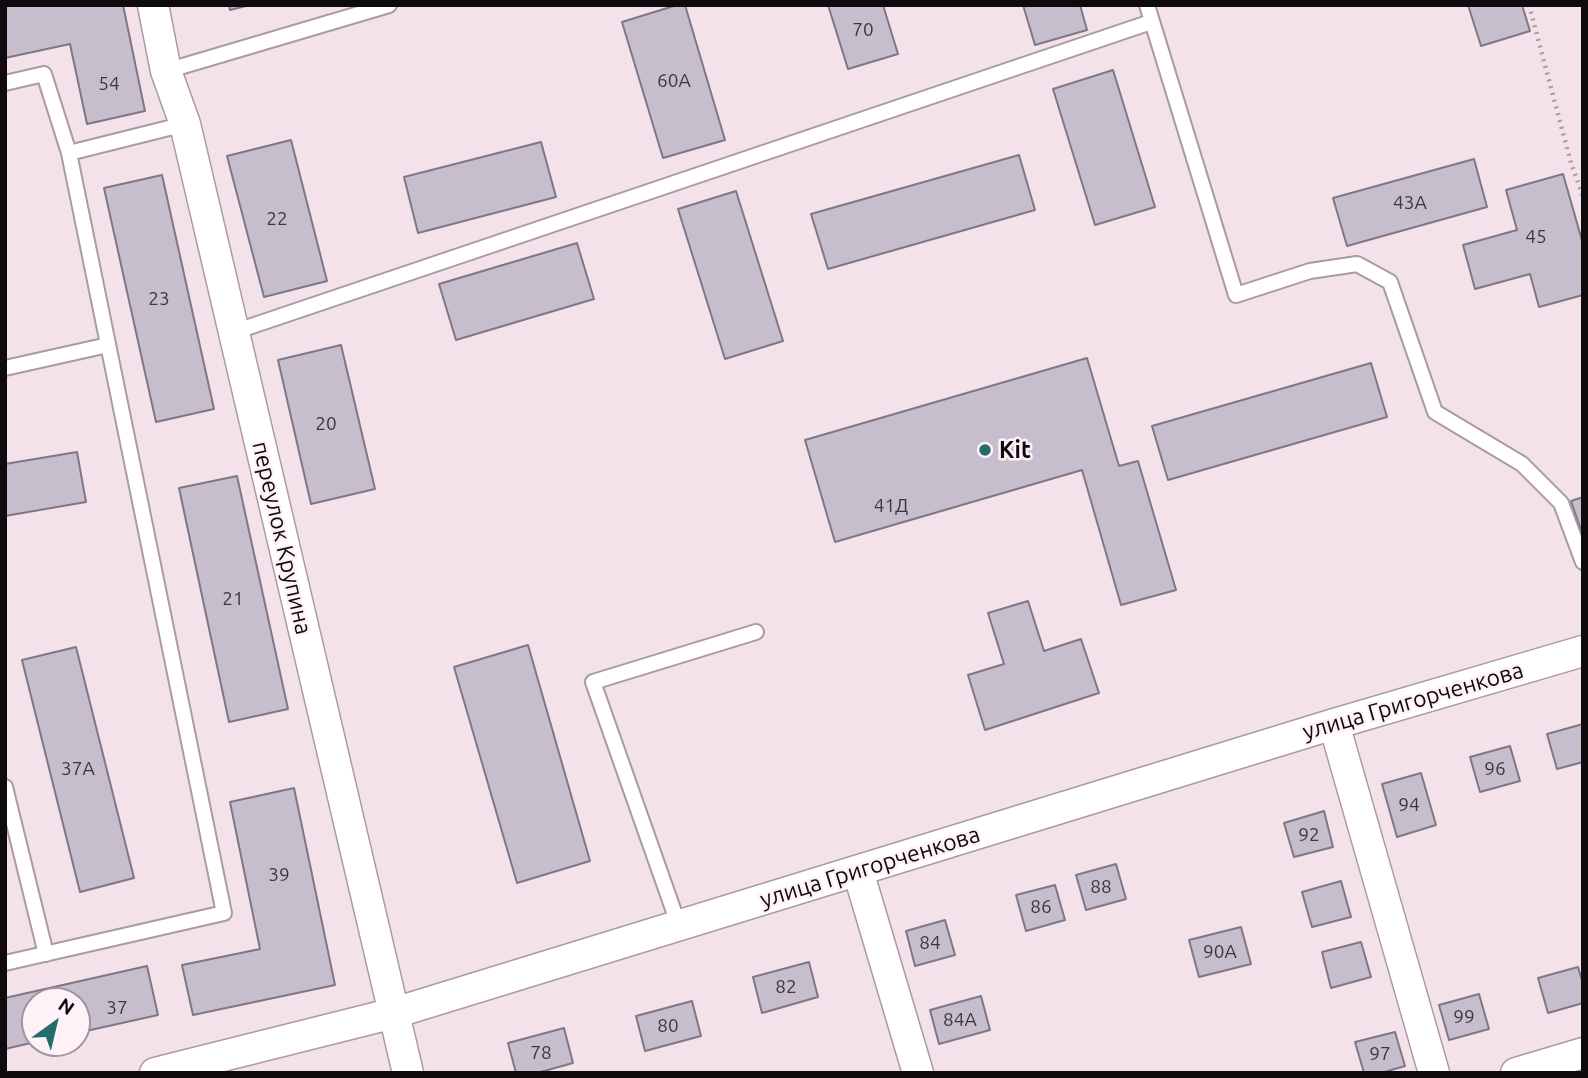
<!DOCTYPE html>
<html>
<head>
<meta charset="utf-8">
<style>
  body { margin:0 }
  #map { position:relative; width:1588px; height:1078px; overflow:hidden; background:#f4e2eb; font-family:Ubuntu,sans-serif }
  canvas { display:block }
  .frame { position:absolute; inset:0; border:7px solid #0f0a0d; pointer-events:none }
  .north { position:absolute; left:21px; top:987px; width:70px; height:70px; box-sizing:border-box; background:#fff1f8; border:2px solid #9f959a; border-radius:50%; rotate:34deg; font-size:19px; font-weight:700; line-height:28px; text-align:center; color:#0f0a0d }
  .north::after { content:''; display:block; margin:auto; width:24px; height:32px; background:#236e6a; clip-path:polygon(50% 0,100% 100%,50% 72%,0 100%) }
</style>
</head>
<body>
<div id="map">
<canvas width="1588" height="1078"></canvas>
<div class="frame"></div>
<div class="north">N</div>
</div>
<script>
const g = document.querySelector('canvas').getContext('2d');
g.lineJoin = 'round';
function paint(path, color) {
  g.fillStyle = color;
  g.fill(path, 'evenodd');
}
function poly(rows) {
  const path = new Path2D();
  for (const r of rows) {
    path.moveTo(r[0], r[1]);
    for (let i = 2; i < r.length; i += 2) path.lineTo(r[i], r[i + 1]);
  }
  return path;
}
function trace(path, color, width, dash) {
  g.strokeStyle = color;
  g.lineWidth = width;
  g.lineCap = dash ? 'butt' : 'round';
  g.setLineDash(dash || []);
  g.stroke(path);
}
function drawText(font, color, halo, rows, align = 'center') {
  g.font = font + ' Ubuntu,sans-serif';
  g.lineWidth = 5;
  g.setLineDash([]);
  g.textBaseline = 'middle';
  g.strokeStyle = halo;
  g.fillStyle = color;
  for (const [text, x, y, turn = 0] of rows) {
    g.save();
    g.translate(x, y);
    g.rotate((+turn || 0) * Math.PI / 180);
    g.textAlign = isNaN(turn) ? turn : align;
    if (halo) g.strokeText(text, 0, 0);
    g.fillText(text, 0, 0);
    g.restore();
  }
}
const building = poly([
  [5,5,123,5,145,111,87,124,70,44,5,58,5,5],
  [229,5,250,5,230,10,229,5],
  [677,5,685,5,725,140,663,158,622,22,677,5],
  [828,5,883,5,898,54,848,69,828,5],
  [1023,5,1080,5,1087,30,1035,45,1023,5],
  [1468,5,1522,5,1530,31,1481,46,1468,5],
  [1113,70,1155,207,1095,225,1053,89,1113,70],
  [291,140,327,281,264,297,227,156,291,140],
  [541,142,556,197,418,233,404,177,541,142],
  [1019,155,1035,210,828,269,811,214,1019,155],
  [1474,159,1487,207,1347,246,1333,198,1474,159],
  [1563,174,1583,244,1583,295,1539,307,1530,274,1475,289,1463,245,1517,230,1506,190,1563,174],
  [162,175,214,409,156,422,104,188,162,175],
  [736,191,783,341,725,359,678,209,736,191],
  [577,243,594,299,456,340,439,284,577,243],
  [341,345,375,489,311,504,278,360,341,345],
  [1087,358,1119,466,1138,461,1176,590,1121,605,1082,470,835,542,805,440,1087,358],
  [1371,363,1387,417,1168,480,1152,426,1371,363],
  [77,452,86,502,5,516,5,464,77,452],
  [237,476,288,709,229,722,179,488,237,476],
  [1583,497,1583,533,1582,533,1571,501,1583,497],
  [1028,601,1044,651,1081,639,1099,693,985,730,968,675,1004,664,988,613,1028,601],
  [528,645,590,861,517,883,454,667,528,645],
  [76,647,134,878,80,892,22,660,76,647],
  [1583,724,1583,762,1557,769,1547,734,1583,724],
  [1510,746,1520,781,1480,792,1470,757,1510,746],
  [1421,773,1436,825,1397,837,1382,784,1421,773],
  [294,788,335,985,193,1015,182,965,260,949,230,802,294,788],
  [1324,811,1333,847,1294,857,1284,823,1324,811],
  [1116,864,1126,899,1086,910,1076,875,1116,864],
  [1341,881,1351,917,1312,927,1302,892,1341,881],
  [1055,885,1065,920,1026,931,1016,895,1055,885],
  [945,920,955,955,915,966,906,931,945,920],
  [1241,927,1251,964,1199,977,1189,940,1241,927],
  [1361,942,1371,977,1331,988,1322,952,1361,942],
  [809,962,818,997,762,1013,753,977,809,962],
  [147,966,158,1015,77,1033,77,1001,35,1001,35,1042,5,1049,5,998,147,966],
  [1578,967,1583,984,1583,1003,1548,1013,1538,978,1578,967],
  [1479,994,1489,1029,1449,1040,1439,1005,1479,994],
  [981,996,990,1030,939,1044,930,1010,981,996],
  [692,1001,701,1036,645,1051,636,1016,692,1001],
  [564,1028,573,1063,537,1073,516,1073,508,1043,564,1028],
  [1395,1032,1405,1066,1381,1073,1364,1073,1355,1042,1395,1032]
]);
paint(building, '#c7becd');
trace(building, '#7f7784', 2);
const service = poly([
  [1147,5,1236,295,1310,271,1357,264,1390,282,1435,412,1522,464,1561,503,1583,562],
  [166,71,389,5],
  [5,83,44,74,69,153],
  [234,332,1151,22],
  [5,368,108,345],
  [5,787,46,954],
  [679,926,593,682,756,632],
  [5,963,224,913,69,153,185,124]
]);
const minor = poly([
  [153,5,166,71,185,124,408,1073],
  [1334,724,1434,1073],
  [858,871,918,1073],
  [155,1073,394,1013,1334,724,1583,651],
  [1516,1073,1583,1053]
]);
trace(service, '#ab9aa3', 18);
trace(minor, '#ab9aa3', 33);
trace(poly([
  [1529,5,1571,163,1583,196]
]), '#aa9ca4', 4.5, [2, 5]);
trace(service, '#fff', 14);
trace(minor, '#fff', 30);
for (const [x, y, r, color] of [
  [985,450,7,"#236e6a"]
]) {
  const dot = new Path2D();
  dot.arc(x, y, r, 0, 2 * Math.PI);
  g.fillStyle = color;
  g.fill(dot);
  trace(dot, '#fff1f8', 2.5);
}
drawText('19px', '#3d373d', null, [
  ["70",863,30],
  ["60А",674,81],
  ["54",109,84],
  ["43А",1410,203],
  ["22",277,219],
  ["45",1536,237],
  ["23",159,299],
  ["20",326,424],
  ["41Д",891,506],
  ["21",233,599],
  ["37А",78,769],
  ["96",1495,769],
  ["94",1409,805],
  ["92",1309,835],
  ["39",279,875],
  ["88",1101,887],
  ["86",1041,907],
  ["84",930,943],
  ["90А",1220,952],
  ["82",786,987],
  ["37",117,1008],
  ["99",1464,1017],
  ["84А",960,1020],
  ["80",668,1026],
  ["78",541,1053],
  ["97",1380,1054]
]);
drawText('bold 23px', '#0f0a0d', '#fff1f8', [
  ["Kit",999,450]
], 'left');
drawText('23px', '#0f0a0d', '#fff1f8', [
  ["переулок Крупина",282,538,77],
  ["улица Григорченкова",1413,701,-16],
  ["улица Григорченкова",870,867,-17]
]);
</script>
</body>
</html>
